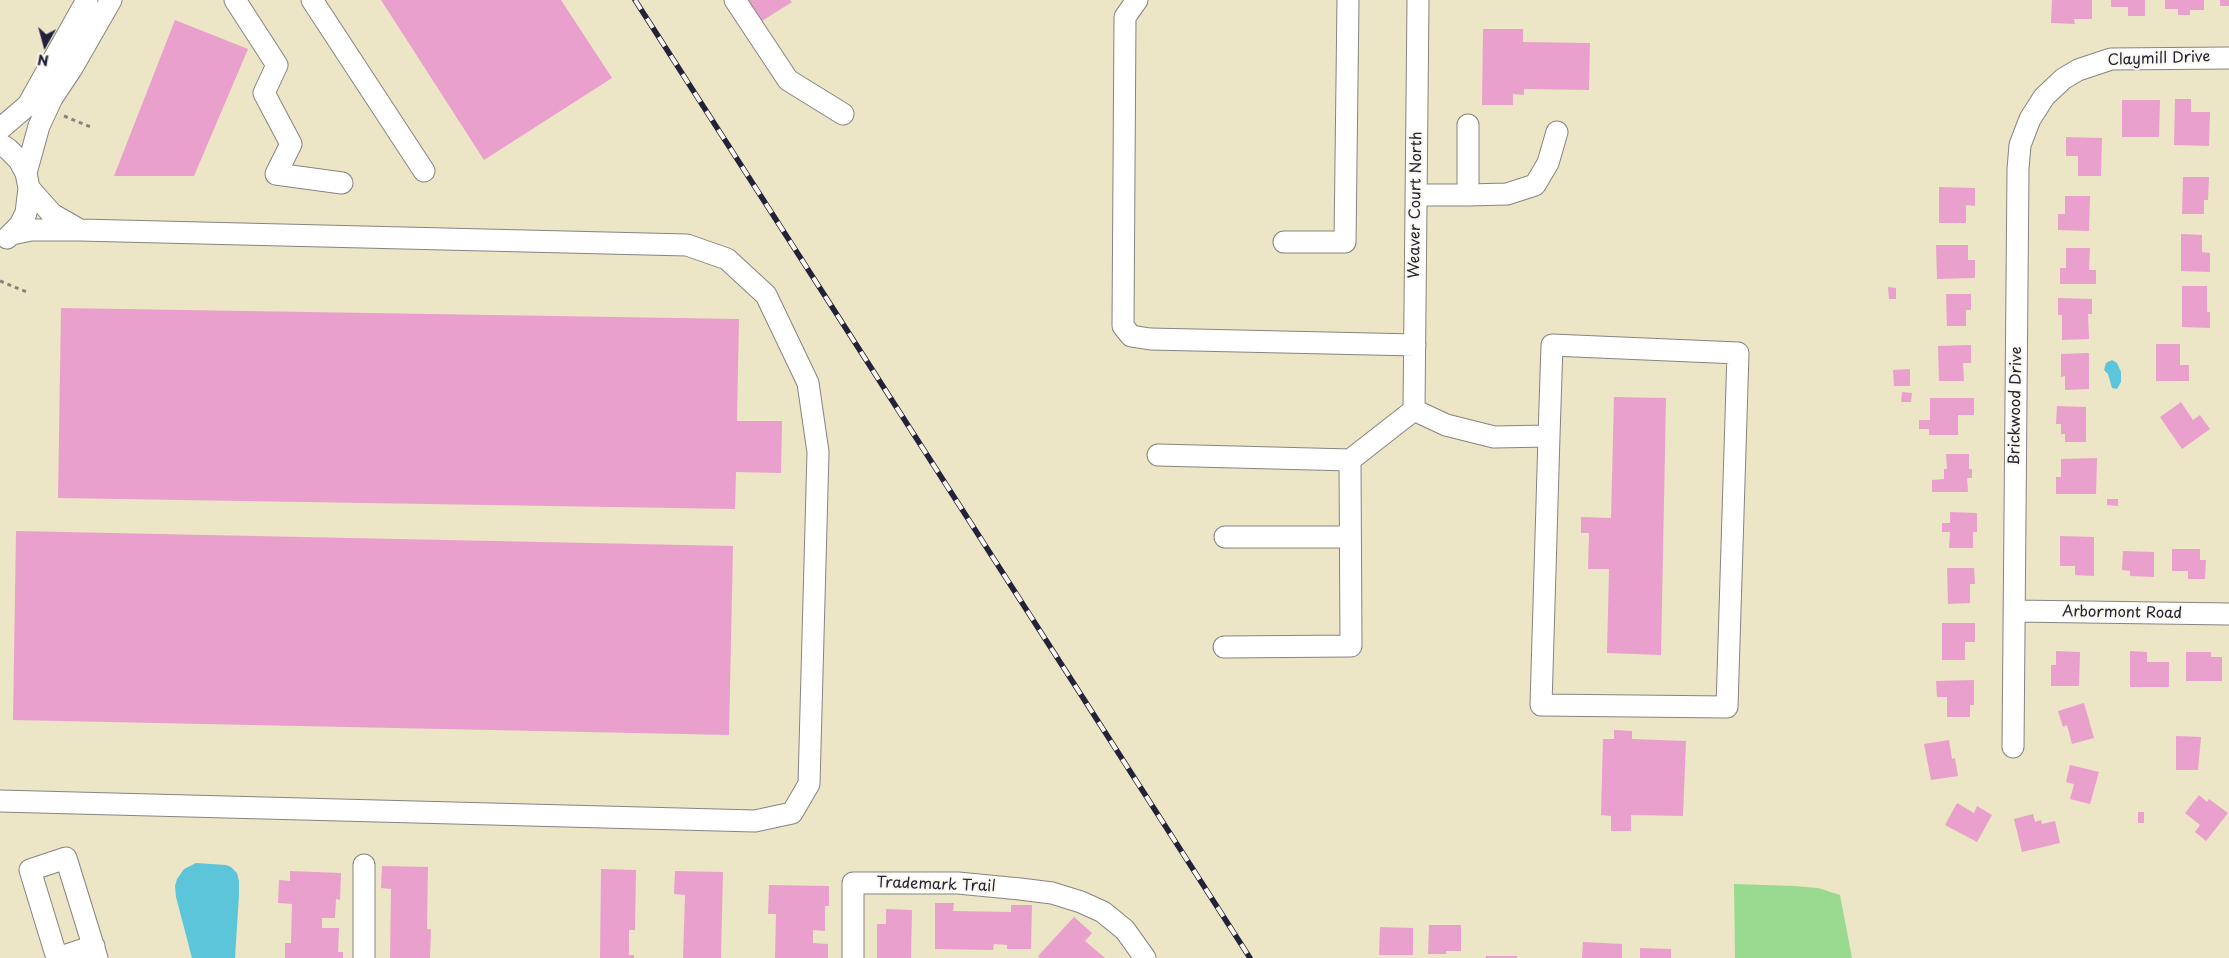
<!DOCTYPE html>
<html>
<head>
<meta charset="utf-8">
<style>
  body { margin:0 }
  #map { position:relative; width:2229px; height:958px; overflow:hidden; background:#ece5c6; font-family:"Playpen Sans",sans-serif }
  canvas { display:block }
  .north { position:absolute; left:20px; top:20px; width:50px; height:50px; -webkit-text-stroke:4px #fbf7ec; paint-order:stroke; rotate:187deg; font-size:14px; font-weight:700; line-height:20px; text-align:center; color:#22223b }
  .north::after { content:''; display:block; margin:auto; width:18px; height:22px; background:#22223b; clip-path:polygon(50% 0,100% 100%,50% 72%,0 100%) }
</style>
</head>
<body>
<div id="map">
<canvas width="2229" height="958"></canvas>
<div class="north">N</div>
</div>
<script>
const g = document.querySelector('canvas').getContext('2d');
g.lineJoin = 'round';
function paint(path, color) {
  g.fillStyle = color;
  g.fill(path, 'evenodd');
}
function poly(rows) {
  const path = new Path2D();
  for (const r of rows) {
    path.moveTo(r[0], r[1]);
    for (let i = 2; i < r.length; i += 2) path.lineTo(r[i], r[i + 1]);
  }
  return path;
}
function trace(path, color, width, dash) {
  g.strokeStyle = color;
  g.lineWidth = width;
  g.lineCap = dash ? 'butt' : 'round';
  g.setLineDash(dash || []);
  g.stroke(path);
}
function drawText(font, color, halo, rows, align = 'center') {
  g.font = font + ' "Playpen Sans",sans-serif';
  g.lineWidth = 4;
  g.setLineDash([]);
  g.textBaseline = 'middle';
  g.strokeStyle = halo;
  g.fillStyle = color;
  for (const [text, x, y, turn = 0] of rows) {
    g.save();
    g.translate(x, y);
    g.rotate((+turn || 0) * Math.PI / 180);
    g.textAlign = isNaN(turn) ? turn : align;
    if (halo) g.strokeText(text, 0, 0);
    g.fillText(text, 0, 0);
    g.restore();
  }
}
paint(poly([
  [1734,884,1794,886,1818,888,1840,895,1852,958,1735,958]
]), '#9ada90');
paint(poly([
  [2112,360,2117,363,2121,372,2121,382,2117,389,2112,388,2108,374,2104,370,2106,363],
  [196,863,226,865,231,867,237,873,239,881,239,895,235,958,192,958,176,897,175,886,177,879,184,869]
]), '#5dc5d9');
paint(poly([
  [381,0,561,0,612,78,484,160],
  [738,0,790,0,792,2,754,26],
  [2052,0,2092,0,2092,19,2074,19,2075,24,2051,23],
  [2111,0,2145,0,2145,16,2128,16,2128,7,2111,7],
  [2165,0,2204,0,2204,10,2190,10,2190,15,2178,15,2178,9,2165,9],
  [2220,0,2229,0,2229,6,2220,6],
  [175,20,248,49,194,176,114,176],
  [1483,29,1523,29,1523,42,1590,43,1589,90,1524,89,1524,95,1513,94,1513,105,1482,105],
  [2175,99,2191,99,2191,112,2210,112,2209,146,2174,145],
  [2122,100,2160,100,2159,137,2122,137],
  [2066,137,2102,138,2101,176,2078,176,2078,156,2066,156],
  [2183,177,2209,177,2208,200,2204,200,2204,214,2182,214],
  [1939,187,1975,188,1975,206,1966,205,1966,223,1939,223],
  [2065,196,2090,196,2089,231,2058,230,2058,214,2065,214],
  [2181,234,2202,235,2202,252,2210,253,2210,272,2181,271],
  [1936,245,1968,245,1968,260,1975,260,1975,278,1937,279],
  [2066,248,2090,248,2089,270,2096,270,2096,284,2060,284,2060,268,2066,268],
  [2182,286,2207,286,2207,312,2210,312,2210,328,2182,327],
  [1888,287,1896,288,1896,299,1889,299],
  [1946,294,1971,294,1971,310,1966,310,1966,326,1947,326],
  [2058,298,2092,299,2092,314,2088,314,2089,339,2062,340,2062,315,2058,315],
  [61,308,739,319,737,421,782,421,781,473,736,472,735,509,58,498],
  [2156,344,2180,344,2180,365,2189,365,2189,381,2156,381],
  [1971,345,1971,363,1963,363,1964,381,1939,381,1938,346],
  [2089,353,2089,389,2065,390,2065,376,2061,377,2061,354],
  [1910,369,1910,386,1894,386,1893,370],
  [1902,392,1912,393,1911,402,1901,402],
  [1614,397,1666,398,1661,655,1607,653,1609,569,1588,569,1589,533,1581,533,1581,517,1611,518],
  [1930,398,1974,398,1974,415,1958,415,1958,435,1929,435,1929,429,1919,429,1919,420,1930,420],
  [2181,402,2193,420,2200,415,2210,429,2182,449,2160,417],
  [2057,406,2086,407,2086,442,2065,442,2065,434,2061,434,2061,424,2056,424],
  [1946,454,1969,454,1969,469,1972,469,1972,478,1967,478,1968,492,1932,492,1932,480,1944,479,1944,469,1947,469],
  [2097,458,2096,494,2056,494,2056,477,2061,477,2061,459],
  [2107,499,2118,499,2118,506,2107,505],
  [1950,512,1977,513,1977,532,1973,532,1973,548,1949,548,1950,532,1942,532,1942,523,1950,523],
  [16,531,733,546,729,735,13,720],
  [2060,536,2094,537,2094,576,2075,575,2075,566,2060,566],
  [2172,549,2200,549,2200,560,2206,560,2205,579,2188,579,2188,571,2172,571],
  [2123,551,2154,552,2154,577,2130,576,2130,571,2122,570],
  [1947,568,1974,568,1975,584,1970,584,1970,603,1948,604],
  [1942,623,1975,623,1975,642,1965,642,1965,660,1942,660],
  [2056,651,2080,652,2079,686,2051,686,2051,665,2056,665],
  [2130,651,2147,652,2147,662,2169,662,2169,687,2130,687],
  [2186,652,2211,652,2211,657,2222,657,2222,681,2186,681],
  [1974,680,1974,705,1970,705,1970,717,1947,717,1947,697,1937,697,1936,681],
  [2084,703,2094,738,2072,744,2067,725,2063,727,2058,711],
  [1614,730,1632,731,1632,739,1686,741,1683,816,1631,815,1631,831,1611,831,1611,816,1601,815,1603,739,1614,739],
  [2176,736,2201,737,2198,770,2176,770],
  [1949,740,1952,759,1955,758,1958,776,1931,780,1924,744],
  [2070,765,2099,772,2090,804,2070,799,2074,784,2066,782],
  [2199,795,2207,802,2209,799,2228,813,2206,841,2195,832,2200,825,2185,813],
  [1957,803,1974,813,1977,806,1992,815,1977,842,1945,825],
  [2138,812,2144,812,2144,823,2138,823],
  [2033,814,2035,822,2041,820,2042,824,2055,821,2060,843,2022,852,2014,819],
  [382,866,428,867,427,929,431,929,430,958,390,958,391,889,381,888],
  [601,869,636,870,635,930,629,930,629,955,634,955,634,958,600,958],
  [290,871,341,873,340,900,336,899,335,918,322,918,322,928,339,928,338,952,343,952,343,958,285,958,285,943,291,943,292,904,278,903,279,880,290,881],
  [675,871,723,872,721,958,683,958,685,895,674,894],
  [769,885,829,886,829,906,825,906,825,931,813,930,813,943,828,944,828,958,775,958,776,914,768,914],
  [935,903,954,903,953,911,1011,912,1011,905,1032,905,1031,949,1007,949,1007,945,994,944,993,950,935,949],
  [886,909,912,910,911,958,877,958,877,924,886,924],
  [1074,917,1092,933,1085,941,1105,958,1040,958,1038,956],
  [1429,925,1461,925,1461,951,1446,951,1446,954,1428,954],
  [1380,927,1413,928,1413,955,1379,955],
  [1583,942,1622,944,1622,958,1582,958],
  [1640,948,1671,949,1671,958,1640,958],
  [1486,956,1517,956,1517,958,1486,958]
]), '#eaa0cd');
const minor = poly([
  [235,0,277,65,264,93,291,144,276,174,342,183],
  [312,0,424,171],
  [735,0,788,80,843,114],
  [1137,0,1125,17,1123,326,1131,336,1150,339,1415,345],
  [0,129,28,105,87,0],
  [0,144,8,149,19,160,26,173,29,188,26,213,20,225,7,238],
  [26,173,39,126,52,98,72,68,111,0],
  [29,188,52,214,80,230],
  [1416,195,1468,195,1468,125],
  [1468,195,1507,194,1535,185,1548,163,1557,132],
  [1284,242,1345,242,1348,0],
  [1414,410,1446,425,1494,437,1549,436,1541,705,1727,707,1738,353,1552,345,1549,436],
  [1414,410,1418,0],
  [1158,455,1350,460,1414,410],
  [1225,537,1350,537],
  [2014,611,2229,614],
  [1224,647,1351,646,1350,460],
  [2013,747,2018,169,2020,145,2030,119,2044,97,2063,79,2078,70,2111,59,2229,58],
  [0,801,755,821,792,813,809,784,818,452,808,383,766,295,727,259,687,245,80,230,31,230,12,234],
  [57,958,30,870,66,858,97,958],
  [58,958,94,946],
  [364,958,364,865],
  [853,958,853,883,958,883,1020,889,1052,893,1081,902,1103,912,1125,930,1145,958]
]);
trace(minor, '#878480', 23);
trace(poly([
  [64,116,91,127],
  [0,281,27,292]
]), '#878480', 3, [4, 4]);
trace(minor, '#fff', 21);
const rail = poly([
  [635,0,1250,958]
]);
trace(rail, '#22223b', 5.5);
trace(rail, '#fbf7ec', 4, [11]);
drawText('15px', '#22223b', '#fbf7ec', [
  ["Claymill Drive",2159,59,-2],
  ["Weaver Court North",1416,205,-89],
  ["Brickwood Drive",2016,406,-89],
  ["Arbormont Road",2122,613,1],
  ["Trademark Trail",936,885,2]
]);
</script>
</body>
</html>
